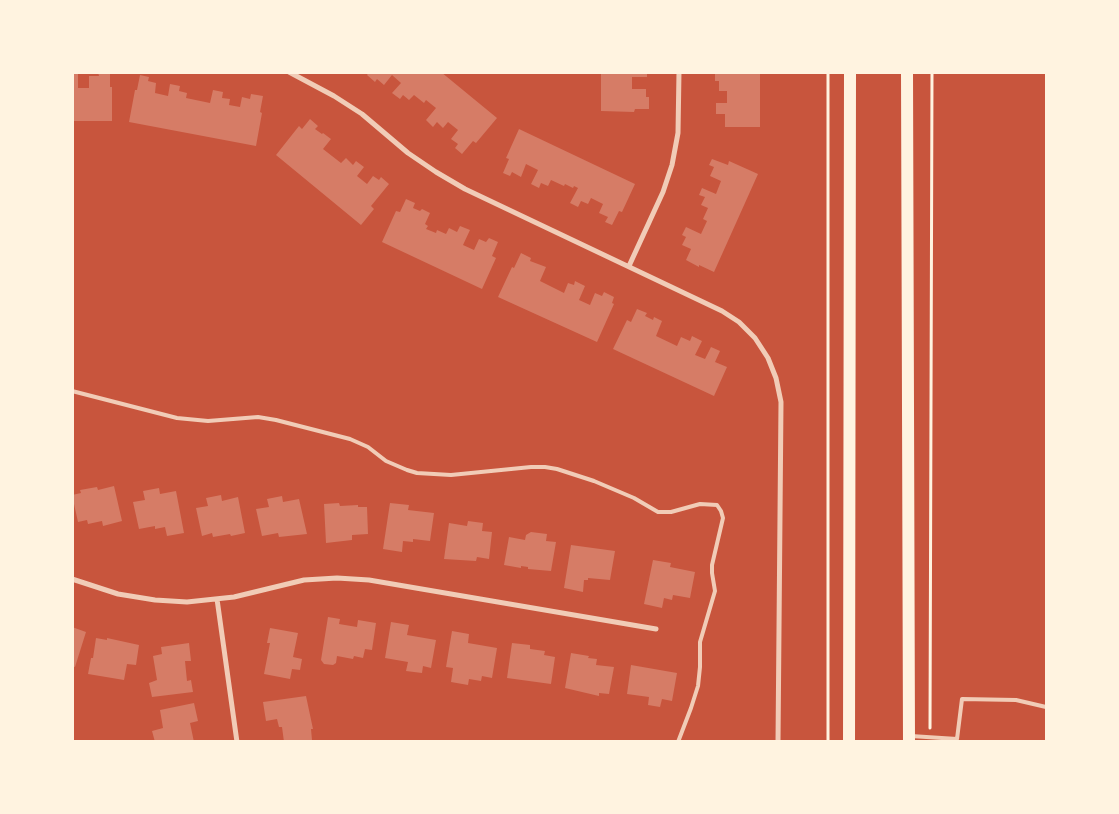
<!DOCTYPE html>
<html>
<head>
<meta charset="utf-8">
<style>
  body { margin:0 }
  #map { position:relative; width:1119px; height:814px; overflow:hidden; background:#c8553d; font-family:Rubik,sans-serif }
  canvas { display:block }
  .frame { position:absolute; inset:0; border:74px solid #fff3e0; pointer-events:none }
</style>
</head>
<body>
<div id="map">
<canvas width="1119" height="814"></canvas>
<div class="frame"></div>
</div>
<script>
const g = document.querySelector('canvas').getContext('2d');
g.lineJoin = 'round';
function paint(path, color) {
  g.fillStyle = color;
  g.fill(path, 'evenodd');
}
function poly(rows) {
  const path = new Path2D();
  for (const r of rows) {
    path.moveTo(r[0], r[1]);
    for (let i = 2; i < r.length; i += 2) path.lineTo(r[i], r[i + 1]);
  }
  return path;
}
function trace(path, color, width, dash) {
  g.strokeStyle = color;
  g.lineWidth = width;
  g.lineCap = dash ? 'butt' : 'round';
  g.setLineDash(dash || []);
  g.stroke(path);
}
paint(poly([
  [98,72,110,72,110,87,112,87,112,121,72,121,72,74,78,74,78,88,89,88,89,76,99,76],
  [369,72,441,72,497,118,476,143,473,141,462,154,455,148,458,144,451,139,458,130,448,122,443,128,437,122,433,127,426,120,436,108,426,100,424,103,414,95,409,100,403,95,400,99,392,93,401,83,392,75,384,85,377,79,375,82,367,75],
  [601,72,647,72,647,77,632,77,632,89,646,89,646,97,649,97,649,109,635,109,634,112,601,111],
  [726,72,760,72,760,127,725,127,725,114,716,114,716,103,727,103,727,91,719,91,719,81,715,81,715,74,726,74],
  [140,75,149,77,148,81,156,83,155,93,168,96,170,84,180,86,179,91,187,93,186,98,210,103,213,90,223,92,222,98,230,99,229,105,240,107,242,97,250,99,251,94,263,96,260,112,262,113,256,146,129,122,135,90,137,90],
  [310,119,318,126,315,129,322,134,323,133,331,139,323,149,341,163,346,158,353,165,356,161,364,167,357,176,367,184,373,176,379,180,381,177,389,184,371,206,374,209,361,225,276,155,299,126,302,129],
  [519,129,635,184,622,212,619,211,612,225,605,222,608,217,599,213,603,204,591,198,588,204,581,201,578,207,570,203,578,188,574,186,573,188,565,184,564,186,551,180,548,186,541,183,539,188,531,184,538,170,526,164,521,177,512,172,510,176,503,173,509,159,506,158],
  [712,159,728,165,729,161,758,174,714,272,699,265,699,267,686,260,691,249,682,245,686,237,682,235,686,227,701,234,707,221,703,219,708,208,701,205,705,197,699,195,702,188,716,194,721,181,710,176,714,167,709,165],
  [406,199,415,203,413,208,420,211,422,209,430,213,425,224,428,226,426,229,436,233,437,230,446,234,449,228,457,232,460,226,470,230,463,245,474,250,479,239,486,242,489,238,498,242,492,256,496,258,482,289,382,242,396,211,400,212],
  [521,253,531,258,530,261,546,267,540,281,564,293,568,283,574,285,575,281,585,286,579,300,590,305,595,293,602,296,604,292,614,297,612,303,614,304,597,342,498,297,512,267,514,268],
  [637,309,647,313,645,316,653,320,654,317,662,321,656,336,677,346,681,337,690,341,692,336,702,341,695,355,705,359,711,347,720,351,715,362,727,367,714,396,613,349,627,320,631,322],
  [114,486,122,521,103,526,102,521,88,524,87,520,78,522,72,495,81,493,80,490,97,487,98,490],
  [159,488,160,494,176,491,184,533,167,536,165,527,155,529,155,526,139,529,133,502,145,500,143,491],
  [221,495,222,501,238,497,245,533,231,536,230,534,213,537,212,533,202,536,196,508,208,506,206,498],
  [282,496,283,502,299,499,307,534,279,537,278,533,262,536,256,509,269,507,267,499],
  [339,503,340,506,358,505,358,507,367,507,368,534,352,535,352,540,326,543,324,504],
  [390,503,409,505,408,510,434,513,430,541,413,539,413,542,403,541,402,552,383,549],
  [468,521,483,523,482,531,492,532,489,559,477,557,476,561,444,559,449,523,467,526],
  [531,532,547,534,546,541,556,542,551,571,528,569,528,567,521,566,521,568,504,565,509,537,525,540,526,535],
  [571,545,615,551,610,580,588,578,588,580,584,580,583,592,564,588],
  [653,560,671,563,670,567,695,572,690,598,673,595,672,600,664,598,662,608,644,604],
  [328,617,340,619,339,624,357,627,358,620,376,623,372,650,365,649,363,658,354,656,353,659,337,656,336,663,333,665,324,664,321,660],
  [391,622,409,625,407,635,436,640,431,668,423,666,422,673,406,671,408,662,385,658],
  [72,627,86,632,75,667,72,666],
  [270,628,298,633,293,657,302,659,300,670,292,669,290,679,264,674,270,643,267,643],
  [452,631,469,634,468,643,497,648,492,678,482,676,481,681,469,679,468,685,451,682,453,668,446,667],
  [96,638,107,640,107,638,139,645,136,665,127,664,124,680,88,674,91,658,93,658],
  [189,643,191,661,185,661,187,681,191,680,193,692,152,697,149,683,157,680,153,656,162,654,161,647],
  [512,643,530,645,530,649,545,651,544,655,555,657,551,684,507,678],
  [571,653,589,656,588,658,597,659,596,665,614,667,609,694,599,693,599,696,565,688],
  [631,665,677,673,672,701,662,699,660,707,648,705,649,697,627,694],
  [306,696,313,729,311,729,312,740,284,742,282,727,279,727,277,719,266,721,263,702],
  [194,703,198,721,190,723,194,742,155,742,152,731,163,728,160,710]
]), '#d67c66');
trace(poly([
  [828,72,828,742],
  [930,728,932,72]
]), '#fff3e0', 3);
trace(poly([
  [72,391,177,418,208,421,258,417,276,420,350,439,368,447,386,461,407,470,417,473,451,475,531,467,545,467,557,469,594,481,634,498,658,512,671,512,700,504,717,505,721,511,723,518,712,565,712,573,715,591,700,642,700,667,698,686,691,708,678,742],
  [911,736,957,739,962,699,1016,700,1046,707]
]), '#f1ccb7', 4);
trace(poly([
  [289,72,334,96,362,114,408,153,436,172,465,189,722,311,739,322,755,338,768,358,776,378,781,402,778,742],
  [629,266,663,192,672,165,678,133,679,72],
  [72,579,118,594,155,600,187,602,234,597,304,580,337,578,369,580,656,629],
  [217,599,237,742]
]), '#f1ccb7', 5);
trace(poly([
  [907,72,909,742],
  [849,742,850,72]
]), '#fff3e0', 12);
</script>
</body>
</html>
